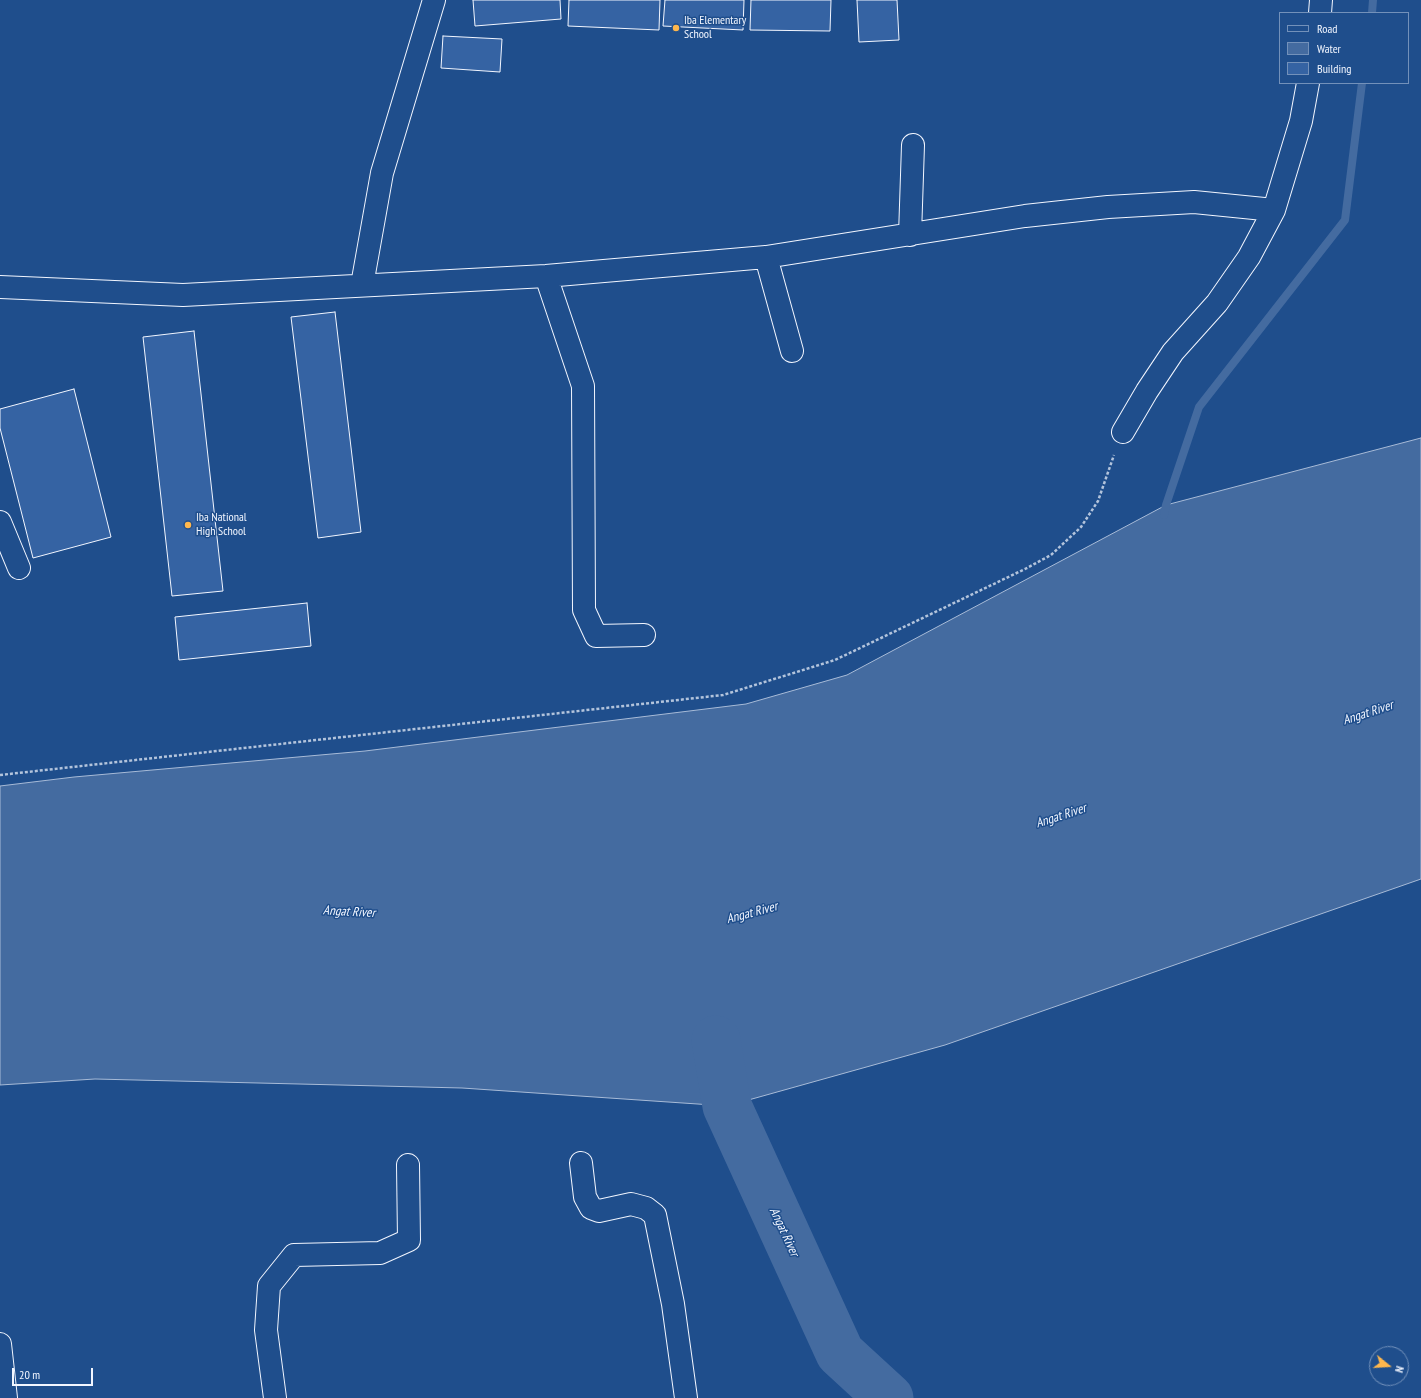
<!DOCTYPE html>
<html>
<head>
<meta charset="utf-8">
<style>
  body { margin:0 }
  #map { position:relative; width:1421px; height:1398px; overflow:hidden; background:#1f4e8c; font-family:"PT Sans Narrow",sans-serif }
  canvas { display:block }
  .legend { position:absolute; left:1279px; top:12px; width:130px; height:72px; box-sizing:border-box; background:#1f4e8c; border:1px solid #7391ba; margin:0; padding:5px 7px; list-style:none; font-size:12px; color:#f2f6ff }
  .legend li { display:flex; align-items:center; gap:8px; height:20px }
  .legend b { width:20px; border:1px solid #7391ba }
  .north { position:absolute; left:1369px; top:1346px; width:40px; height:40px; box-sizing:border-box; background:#1f4e8c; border:1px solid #7391ba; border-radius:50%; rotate:108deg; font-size:11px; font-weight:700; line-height:16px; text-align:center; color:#f2f6ff }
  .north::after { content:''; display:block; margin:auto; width:14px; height:18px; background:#ffb74d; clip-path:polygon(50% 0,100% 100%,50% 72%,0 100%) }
  .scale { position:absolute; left:12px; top:1368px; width:81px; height:18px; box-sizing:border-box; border:2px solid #f2f6ff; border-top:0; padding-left:5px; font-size:12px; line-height:14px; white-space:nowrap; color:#f2f6ff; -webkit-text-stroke:3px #1f4e8c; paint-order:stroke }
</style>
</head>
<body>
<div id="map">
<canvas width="1421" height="1398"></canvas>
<ul class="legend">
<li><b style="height:5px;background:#1f4e8c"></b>Road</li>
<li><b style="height:11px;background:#446ba0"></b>Water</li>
<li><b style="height:11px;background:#3563a3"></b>Building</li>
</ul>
<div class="north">N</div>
<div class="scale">20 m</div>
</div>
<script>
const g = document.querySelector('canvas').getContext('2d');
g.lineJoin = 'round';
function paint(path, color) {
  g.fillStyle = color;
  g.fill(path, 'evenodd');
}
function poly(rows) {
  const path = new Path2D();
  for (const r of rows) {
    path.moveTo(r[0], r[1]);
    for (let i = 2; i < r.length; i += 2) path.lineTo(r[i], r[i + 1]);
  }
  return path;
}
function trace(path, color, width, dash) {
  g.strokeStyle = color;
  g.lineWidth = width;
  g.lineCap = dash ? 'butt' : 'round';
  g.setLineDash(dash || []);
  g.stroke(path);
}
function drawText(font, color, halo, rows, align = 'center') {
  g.font = font + ' "PT Sans Narrow",sans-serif';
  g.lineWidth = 3;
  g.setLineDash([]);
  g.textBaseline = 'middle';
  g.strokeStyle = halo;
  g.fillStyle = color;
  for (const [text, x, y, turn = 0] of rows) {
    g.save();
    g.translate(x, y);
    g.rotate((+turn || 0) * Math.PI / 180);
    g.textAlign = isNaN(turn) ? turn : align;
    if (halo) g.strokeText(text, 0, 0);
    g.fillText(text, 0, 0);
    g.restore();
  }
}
const water = poly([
  [1421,438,1421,879,945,1045,727,1106,462,1088,95,1079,0,1085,0,786,74,777,365,751,746,704,847,675,1166,505,1421,438]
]);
paint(water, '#446ba0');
trace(water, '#a8bbd7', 1);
trace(poly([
  [1372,13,1373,0],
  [1164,515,1166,505,1199,407,1345,220,1362,83]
]), '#446ba0', 8);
trace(poly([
  [716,1040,727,1106,840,1353,889,1398]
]), '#446ba0', 49);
const building = poly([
  [473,0,560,0,561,19,475,26,473,0],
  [569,0,660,0,659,30,568,26,569,0],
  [665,0,744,0,743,30,663,26,665,0],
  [751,0,831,0,830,31,750,30,751,0],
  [857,0,897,0,899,40,859,42,857,0],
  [443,36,502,39,500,72,441,68,443,36],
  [335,312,361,532,318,538,291,317,335,312],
  [194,331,223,591,172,596,143,337,194,331],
  [74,389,111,537,33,558,0,428,0,409,74,389],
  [307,603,311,646,179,660,175,617,307,603]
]);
paint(building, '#3563a3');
trace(building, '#f2f6ff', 1);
const minor = poly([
  [1320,13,1321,0],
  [910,235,913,145],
  [766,257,792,351],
  [546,276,583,386,584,610,596,636,644,635],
  [362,285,382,173,434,0],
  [0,287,183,295,546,276,766,257,1025,216,1108,207,1194,202,1274,210],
  [1123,432,1147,391,1173,352,1217,303,1249,257,1274,210,1301,121,1308,83],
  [0,522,19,568],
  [581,1163,585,1197,591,1208,599,1211,631,1204,646,1208,655,1215,673,1304,686,1398],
  [0,1344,6,1398],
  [275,1398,266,1330,269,1286,294,1255,380,1253,409,1240,408,1165]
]);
trace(minor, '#f2f6ff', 24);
trace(poly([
  [0,775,723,695,835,660,1025,569,1051,555,1081,527,1098,501,1114,455]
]), '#b3c4dc', 2.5, [3, 2]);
trace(minor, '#1f4e8c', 22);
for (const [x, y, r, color] of [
  [676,28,4,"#ffb74d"],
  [188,525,4,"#ffb74d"]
]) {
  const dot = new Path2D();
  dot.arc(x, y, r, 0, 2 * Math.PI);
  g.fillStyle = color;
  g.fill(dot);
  trace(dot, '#1f4e8c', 1.5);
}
drawText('12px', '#f2f6ff', '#1f4e8c', [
  ["Iba Elementary",684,21],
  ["School",684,35],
  ["Iba National",196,518],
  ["High School",196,532]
], 'left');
drawText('italic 13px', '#f2f6ff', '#1f4e8c', [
  ["Angat River",1368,713,-18],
  ["Angat River",1061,816,-18],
  ["Angat River",349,912,3],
  ["Angat River",752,913,-15],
  ["Angat River",784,1232,65]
]);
</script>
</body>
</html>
